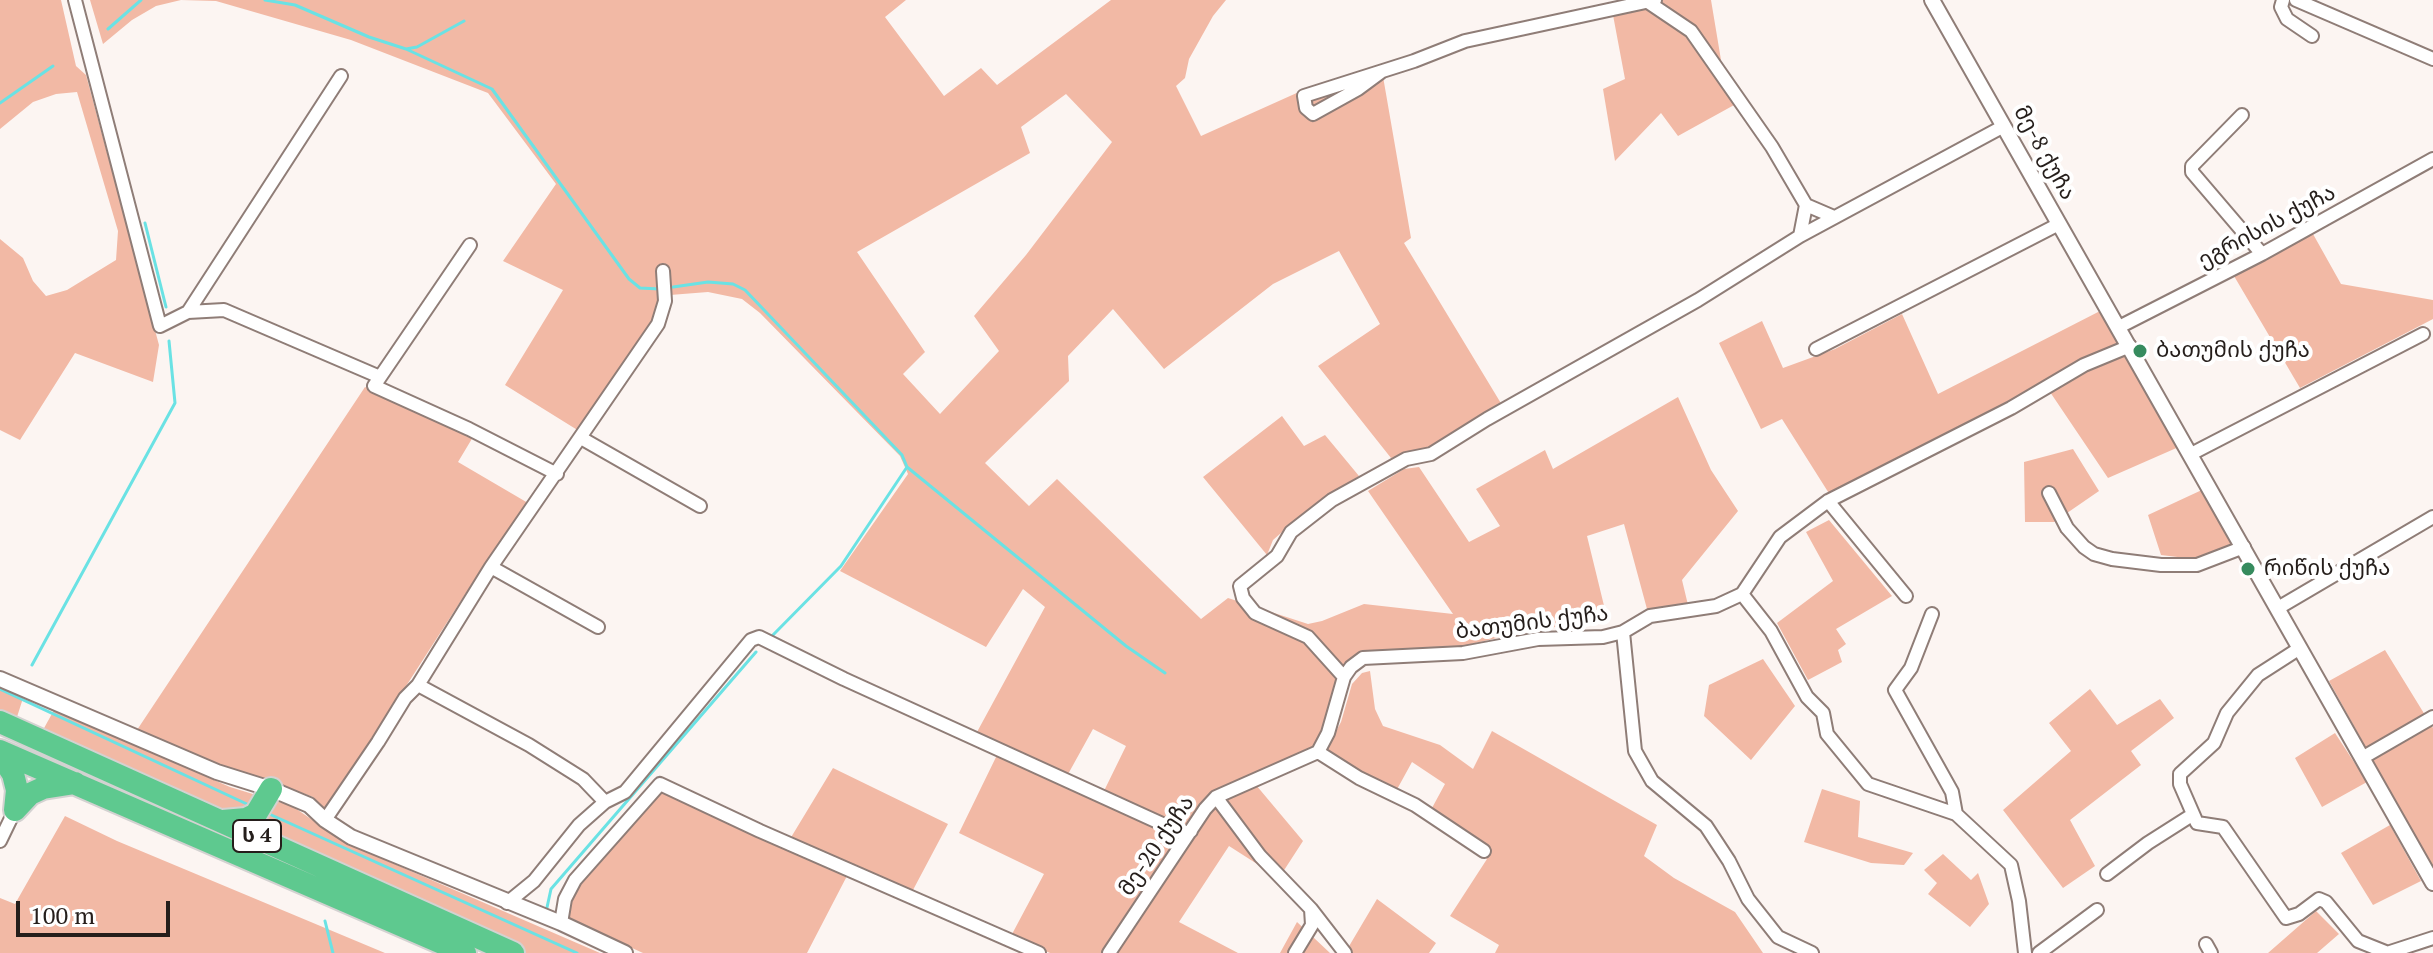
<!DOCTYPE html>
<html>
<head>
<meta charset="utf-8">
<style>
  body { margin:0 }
  #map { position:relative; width:2433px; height:953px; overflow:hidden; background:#fcf5f2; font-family:"PT Serif",serif }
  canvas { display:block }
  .scale { position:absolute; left:16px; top:901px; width:154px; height:36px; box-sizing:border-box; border:4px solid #251e1b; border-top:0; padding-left:10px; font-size:24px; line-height:28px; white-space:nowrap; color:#251e1b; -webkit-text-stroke:6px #fff; paint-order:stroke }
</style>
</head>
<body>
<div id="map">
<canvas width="2433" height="953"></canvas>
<div class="scale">100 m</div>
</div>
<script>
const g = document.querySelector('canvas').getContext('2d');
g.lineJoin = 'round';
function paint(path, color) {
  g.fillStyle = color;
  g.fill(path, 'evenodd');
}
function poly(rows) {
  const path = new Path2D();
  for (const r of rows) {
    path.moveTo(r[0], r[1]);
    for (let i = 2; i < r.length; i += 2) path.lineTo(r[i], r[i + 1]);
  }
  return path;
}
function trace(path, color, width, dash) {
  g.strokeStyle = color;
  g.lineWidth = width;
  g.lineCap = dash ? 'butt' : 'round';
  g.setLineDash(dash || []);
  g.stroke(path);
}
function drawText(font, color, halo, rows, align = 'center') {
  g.font = font + ' "PT Serif","Noto Sans Georgian",serif';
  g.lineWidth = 8;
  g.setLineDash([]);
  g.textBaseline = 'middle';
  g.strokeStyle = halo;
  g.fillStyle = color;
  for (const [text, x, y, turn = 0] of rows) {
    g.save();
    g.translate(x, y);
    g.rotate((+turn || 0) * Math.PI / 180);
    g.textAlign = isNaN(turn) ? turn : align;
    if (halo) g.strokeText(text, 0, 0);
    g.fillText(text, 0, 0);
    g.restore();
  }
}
paint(poly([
  [0,0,61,0,76,66,86,75,159,345,153,382,75,353,20,440,0,430,0,239,23,258,33,281,46,296,67,290,116,260,118,231,77,92,56,94,33,102,0,129],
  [90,0,906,0,885,17,944,96,981,68,997,85,1111,0,1226,0,1213,16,1189,59,1185,78,1176,86,1201,136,1310,87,1381,65,1411,238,1404,243,1502,405,1431,449,1391,458,1318,366,1380,324,1339,251,1273,284,1164,369,1113,309,1068,356,1069,381,985,463,1029,506,1057,479,1201,619,1228,598,1308,624,1322,621,1364,604,1453,614,1368,491,1404,469,1419,467,1469,542,1500,526,1476,489,1545,450,1553,469,1678,397,1711,470,1738,511,1682,580,1688,605,1647,609,1624,524,1587,536,1608,622,1535,629,1459,647,1384,655,1348,665,1328,726,1315,750,1202,804,1184,829,1103,793,1126,746,1093,729,1067,776,977,732,1045,607,1023,589,986,647,840,571,908,474,900,456,760,313,742,299,708,292,670,295,660,305,649,327,579,431,505,385,563,290,503,261,556,184,488,93,351,40,216,1,181,0,156,6,132,20,103,44],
  [1066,94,1112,142,1026,255,974,316,999,351,940,414,903,374,925,352,857,252,1030,153,1021,127],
  [1651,0,1711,0,1722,66,1745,99,1678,136,1661,113,1615,161,1603,89,1625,79,1613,15,1646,7],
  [2313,234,2341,284,2433,300,2433,319,2300,388,2234,276],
  [2102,310,2120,342,1830,495,1782,419,1761,429,1719,343,1762,321,1783,368,1835,349,1902,314,1938,394],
  [2127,352,2181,446,2108,478,2048,389],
  [365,387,473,437,458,462,528,503,482,568,325,812,313,797,276,783,218,768,137,730],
  [1282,416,1304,446,1325,435,1359,476,1304,513,1273,540,1267,555,1203,477],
  [2073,449,2099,491,2054,522,2025,522,2024,462],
  [2204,489,2235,545,2202,560,2161,555,2148,515],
  [1829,520,1892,596,1836,629,1846,644,1838,650,1842,662,1808,680,1777,623,1833,581,1806,532],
  [2385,650,2433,728,2433,869,2329,681],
  [1763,659,1795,706,1751,760,1704,716,1709,685],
  [1370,671,1375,709,1383,726,1440,745,1473,769,1492,731,1657,825,1644,856,1674,878,1735,912,1763,953,1495,953,1499,945,1450,916,1487,859,1426,819,1445,784,1412,762,1395,793,1336,758,1327,748,1341,722,1352,684,1362,673],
  [0,684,24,695,17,717,43,730,54,710,230,787,292,806,346,843,600,953,525,953,0,715],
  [2090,689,2117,725,2160,699,2174,718,2131,751,2141,765,2070,820,2095,866,2063,888,2003,810,2071,751,2049,723],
  [2335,733,2367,782,2322,807,2295,758],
  [998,753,1179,835,1105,953,1050,953,1011,936,1044,874,959,833],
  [833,768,948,824,913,890,790,839],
  [1256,785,1303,841,1279,878,1229,846,1179,922,1238,953,1111,953,1182,847,1220,801],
  [1822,789,1860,801,1858,837,1913,853,1904,865,1871,863,1804,842],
  [666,790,848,874,807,953,643,953,566,918,575,888,652,794],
  [65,816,117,841,385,953,0,953,0,898,15,904],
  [2390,825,2421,881,2373,905,2341,853],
  [1943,854,1971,880,1978,873,1989,904,1970,927,1928,894,1937,883,1924,870],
  [1377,899,1436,943,1429,953,1345,953],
  [2316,911,2339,934,2317,953,2268,953],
  [1297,922,1330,953,1280,953]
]), '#f2b9a5');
trace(poly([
  [265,0,295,5,369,37,406,49,417,47,464,21],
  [108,29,141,0],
  [406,49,492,89,629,279,640,288,660,289],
  [0,103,53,66],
  [145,223,166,307],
  [673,287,708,282,733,284,745,290,902,455,907,467],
  [771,637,841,566,907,467,1126,646,1165,673],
  [32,665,175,403,169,341],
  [0,689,249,805],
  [267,813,577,953],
  [546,912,551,889,756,652],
  [325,921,333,953]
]), '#6ae2e4', 3);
const minor = poly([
  [75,0,160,326,188,312,224,310,380,377],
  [2283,0,2281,7,2287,19,2312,36],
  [2296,0,2433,59],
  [1648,2,1691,31,1772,147,1806,205,1834,217],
  [1381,72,1358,89,1313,114,1306,108,1304,96,1414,61,1465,41,1655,0],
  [2242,115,2192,166,2192,172,2262,254],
  [1800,236,1806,205],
  [470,245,374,386,469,429,557,474],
  [188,312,341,76],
  [2119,327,2262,254,2433,159],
  [1816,349,2059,224],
  [581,438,700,506],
  [2191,454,2423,334],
  [2049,493,2067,528,2084,547,2094,554,2112,559,2161,565,2197,565,2244,547],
  [1828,501,1906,596],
  [491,567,598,627],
  [1742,594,1771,631,1807,697,1823,713,1827,734,1868,784,1956,814,2011,865,2019,901,2025,953],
  [2278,608,2433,517],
  [1932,614,1911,668,1895,690,1952,792,1956,814],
  [1623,632,1635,751,1652,781,1706,826,1729,861,1748,899,1778,937,1812,953],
  [2300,648,2258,675,2227,713,2214,743,2180,774,2180,784,2197,823,2223,827,2286,918,2299,914,2319,899,2326,902,2358,941,2388,953],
  [1344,677,1308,637,1255,613,1243,598,1240,586,1277,556,1291,532,1332,500,1406,459,1431,454,1487,419,1698,300,1800,236,2004,126],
  [418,685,529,745,583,779,605,802],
  [1318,752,1359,778,1415,805,1484,851],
  [2362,758,2433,717],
  [1216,797,1260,856,1311,909,1345,953],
  [325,820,378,742,405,698,418,685,491,567,658,324,665,301,663,271],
  [0,841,15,810],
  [2107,874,2148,843,2192,815],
  [507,903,534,881,579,825,605,802,625,792,751,640,759,637,844,679,1182,833,1191,831],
  [561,923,565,899,575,880,660,784,760,831,1039,953],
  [2206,944,2211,953],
  [1109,953,1205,809,1216,797,1318,752,1328,733,1344,677,1351,667,1363,658,1463,653,1538,639,1603,637,1623,632,1650,616,1716,606,1742,594,1780,537,1828,501,2011,408,2084,365,2130,346],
  [1295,953,1312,925,1311,909],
  [2039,953,2097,910],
  [2387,953,2433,938]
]);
const tertiary = poly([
  [1932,0,2433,883],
  [0,679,217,772,271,789,309,805,325,820,351,837,561,923,625,953]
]);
const motorway = poly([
  [0,722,513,953],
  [0,751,465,953],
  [0,754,13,774,17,790,15,810,30,794,43,788,75,783],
  [223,821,246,819,256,814,271,789]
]);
trace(minor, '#8f7d77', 16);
trace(tertiary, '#8f7d77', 18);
trace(motorway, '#d3d2d1', 26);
trace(minor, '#fff', 12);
trace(tertiary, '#fff', 14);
trace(motorway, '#5ec98f', 22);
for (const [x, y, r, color] of [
  [2140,351,8,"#368b5e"],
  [2248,569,8,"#368b5e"]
]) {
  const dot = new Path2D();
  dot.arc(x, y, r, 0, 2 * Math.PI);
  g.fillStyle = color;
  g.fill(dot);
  trace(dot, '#fff', 3);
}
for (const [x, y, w] of [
  [257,836,48]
]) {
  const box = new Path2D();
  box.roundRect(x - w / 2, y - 16, w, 32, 6);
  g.fillStyle = '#fff';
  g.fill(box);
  trace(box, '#251e1b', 2);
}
drawText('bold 20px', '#251e1b', null, [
  ["ს 4",257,836]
]);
drawText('22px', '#251e1b', '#fff', [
  ["მე-8 ქუჩა",2044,153,61],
  ["ეგრისის ქუჩა",2267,227,-28],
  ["ბათუმის ქუჩა",1532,623,-7],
  ["მე-20 ქუჩა",1157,846,-56]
]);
drawText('22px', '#251e1b', '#fff', [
  ["ბათუმის ქუჩა",2156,351],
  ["რიწის ქუჩა",2264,569]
], 'left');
</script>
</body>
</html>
